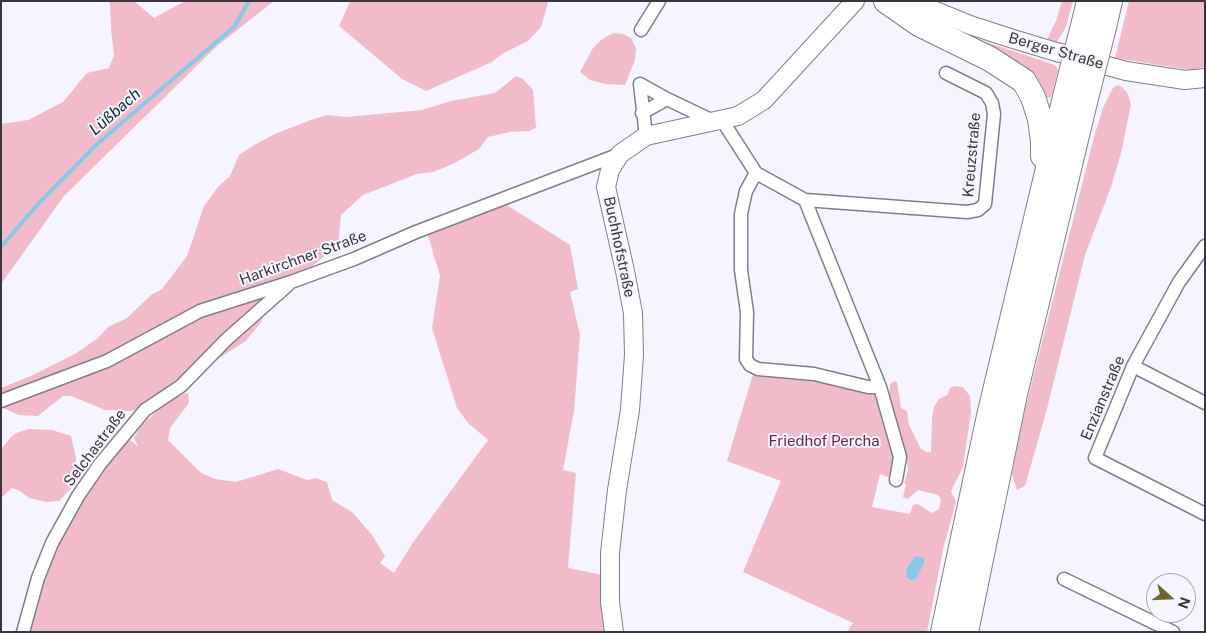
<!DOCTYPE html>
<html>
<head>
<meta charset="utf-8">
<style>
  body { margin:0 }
  #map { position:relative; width:1206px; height:633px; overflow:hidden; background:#f6f5fd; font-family:"Public Sans",sans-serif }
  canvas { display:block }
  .frame { position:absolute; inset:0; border:2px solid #38373d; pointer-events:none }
  .north { position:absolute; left:1146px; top:573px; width:50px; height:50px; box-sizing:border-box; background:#f6f5fd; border:1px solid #aaa9b0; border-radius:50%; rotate:110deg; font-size:14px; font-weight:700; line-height:20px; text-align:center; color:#38373d }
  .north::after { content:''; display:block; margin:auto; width:18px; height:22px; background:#6f6532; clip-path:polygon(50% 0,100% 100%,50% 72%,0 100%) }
</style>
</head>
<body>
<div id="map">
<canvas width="1206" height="633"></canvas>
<div class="frame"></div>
<div class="north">N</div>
</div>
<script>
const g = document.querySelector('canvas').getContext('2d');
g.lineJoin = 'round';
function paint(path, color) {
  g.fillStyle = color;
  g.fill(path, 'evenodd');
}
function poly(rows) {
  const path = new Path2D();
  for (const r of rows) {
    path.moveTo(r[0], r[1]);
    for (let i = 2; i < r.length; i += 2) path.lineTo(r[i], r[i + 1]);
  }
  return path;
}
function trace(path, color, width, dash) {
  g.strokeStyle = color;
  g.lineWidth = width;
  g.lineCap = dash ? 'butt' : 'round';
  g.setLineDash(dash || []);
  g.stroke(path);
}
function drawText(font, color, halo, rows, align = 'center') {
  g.font = font + ' "Public Sans",sans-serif';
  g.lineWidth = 4;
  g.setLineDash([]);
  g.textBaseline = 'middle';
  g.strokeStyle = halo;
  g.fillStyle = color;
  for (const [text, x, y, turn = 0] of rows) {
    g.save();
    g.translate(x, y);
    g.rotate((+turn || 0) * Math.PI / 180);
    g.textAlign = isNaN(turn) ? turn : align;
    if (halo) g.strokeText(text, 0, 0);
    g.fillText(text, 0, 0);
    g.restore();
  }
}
paint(poly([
  [110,1,134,1,154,18,185,1,274,1,217,46,64,196,1,284,1,124,28,120,63,102,87,73,109,68,114,55,111,29],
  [350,1,546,1,548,3,541,27,528,41,502,54,492,62,426,91,402,79,339,26],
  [1062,1,1073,1,1066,27,1057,42,1047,44,1048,37,1056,21],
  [1129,1,1205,1,1205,67,1191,70,1115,58],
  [933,22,989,43,1055,65,1058,70,1051,97,1046,98],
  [613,33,623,34,631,38,636,48,635,60,625,85,605,84,590,80,580,72,593,48,601,40],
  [516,76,523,79,533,90,536,128,529,131,510,132,488,137,479,149,453,164,433,172,417,174,363,195,341,215,338,245,270,301,261,322,246,341,192,375,148,408,128,411,105,410,71,396,63,396,38,416,19,415,1,407,1,388,33,375,75,354,98,338,108,327,127,318,151,295,162,289,187,256,204,206,218,187,230,176,239,155,254,145,277,133,311,120,327,115,347,117,422,110,451,101,495,93],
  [1118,85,1122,87,1128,94,1131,105,1121,153,1111,187,1085,255,1047,409,1025,486,1017,490,1012,474,1022,421,1094,137,1103,108,1113,88],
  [505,204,570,245,578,289,570,292,580,335,574,411,563,470,576,473,568,568,618,578,619,613,622,632,26,632,33,598,78,496,127,437,138,447,134,437,142,425,157,411,180,395,188,393,189,403,170,428,168,440,201,473,215,479,236,482,278,469,307,480,316,478,327,482,332,500,352,512,372,535,385,556,380,563,394,573,412,544,488,440,468,423,457,408,432,328,440,276,428,235],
  [768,373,813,378,877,393,895,458,891,469,893,471,891,478,880,474,872,507,910,514,913,505,918,504,932,513,939,509,941,499,938,495,918,490,908,499,903,497,906,484,904,483,908,470,906,455,889,394,890,384,894,381,897,382,901,408,907,411,909,425,921,449,927,452,931,452,932,418,934,407,939,399,947,395,950,388,955,386,963,387,970,396,971,412,963,467,951,491,956,502,944,545,927,632,847,632,853,623,743,572,781,481,727,461,753,374],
  [29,429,52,430,71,436,76,458,75,470,71,488,59,501,47,502,29,498,20,491,12,488,1,498,1,449,11,437,16,433]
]), '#f2bbca');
paint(poly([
  [915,556,924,558,924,563,916,579,910,580,906,576,907,568]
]), '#87cae8');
trace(poly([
  [1,247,39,203,97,144,235,26,249,1]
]), '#87cae8', 4);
const minor = poly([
  [641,30,659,1],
  [640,84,646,136],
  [640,84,667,99],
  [642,113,667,99,715,122],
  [722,120,756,173,805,200,880,387,900,457,896,480],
  [756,173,746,191,741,214,741,270,747,312,746,359,750,365,758,369,814,374,868,387,880,387],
  [805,200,967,212,978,210,985,204,994,114,992,103,986,93,946,73],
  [1205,246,1179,282,1133,366,1095,458,1205,514],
  [1133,366,1205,403],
  [1,401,107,361,200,311,291,282,354,259,416,232,620,154],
  [1064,579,1173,632],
  [23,632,38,578,52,543,78,496,100,464,145,410,181,386,227,339,288,285]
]);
const secondary = poly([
  [911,1,970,25,1010,38,1053,51,1126,71,1185,80,1205,78],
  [614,632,610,602,610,553,617,490,630,410,634,355,633,313,625,271,606,187,610,170,620,154,646,136,738,116,764,100,855,1]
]);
const motorway = poly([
  [886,1,919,24,990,59,1024,81,1033,97,1040,119,1043,141,1043,156],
  [1084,22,1089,1],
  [1104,27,1110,1],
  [943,632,989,416,1065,97],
  [966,632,1015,394,1085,102]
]);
trace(minor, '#807e8a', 15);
trace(secondary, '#807e8a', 20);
trace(motorway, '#807e8a', 26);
trace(minor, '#fff', 12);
trace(secondary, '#fff', 18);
trace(motorway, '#fff', 24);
const motorwayBridge = poly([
  [1065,97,1084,22],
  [1085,102,1104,27]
]);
trace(motorwayBridge, '#807e8a', 26, []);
trace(motorwayBridge, '#fff', 24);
drawText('15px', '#38373d', '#f6f5fd', [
  ["Berger Straße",1056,51,16],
  ["Kreuzstraße",972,155,-85],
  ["Buchhofstraße",619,247,78],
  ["Harkirchner Straße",303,258,-20],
  ["Enzianstraße",1103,398,-67],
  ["Selchastraße",95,448,-53]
]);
drawText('15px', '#702542', '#f6f5fd', [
  ["Friedhof Percha",824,441]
]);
drawText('italic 16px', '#0e2e3b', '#f6f5fd', [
  ["Lüßbach",115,112,-41]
]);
</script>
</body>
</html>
